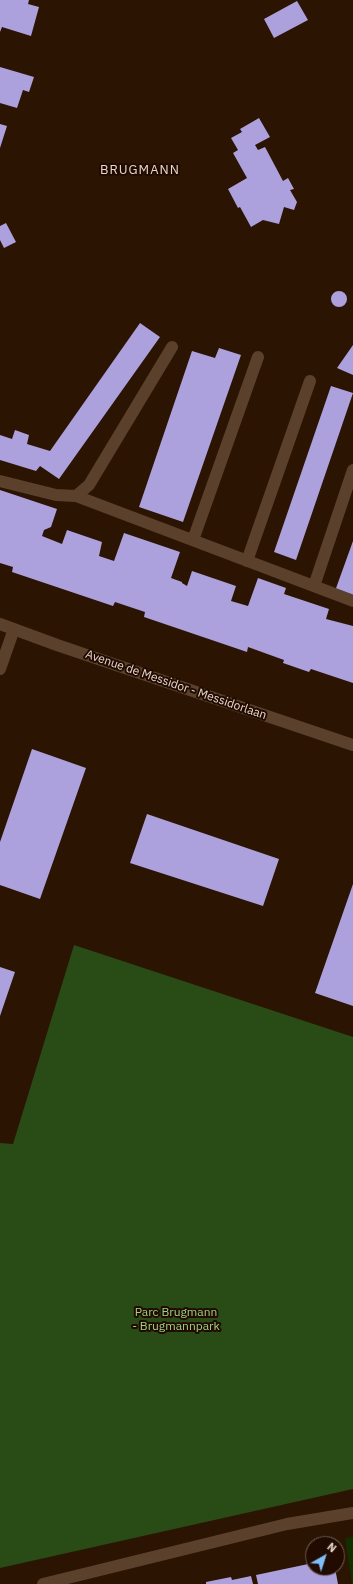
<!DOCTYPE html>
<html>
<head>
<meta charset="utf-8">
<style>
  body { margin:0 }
  #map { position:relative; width:353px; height:1584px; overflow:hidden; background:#2b1401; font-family:"IBM Plex Sans",sans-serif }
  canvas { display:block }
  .north { position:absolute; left:305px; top:1536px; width:40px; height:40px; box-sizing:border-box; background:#210b00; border:1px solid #715d51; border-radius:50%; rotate:39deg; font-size:11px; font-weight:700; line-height:16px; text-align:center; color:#e8d7cb }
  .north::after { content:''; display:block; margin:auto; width:14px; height:18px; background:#7ebef9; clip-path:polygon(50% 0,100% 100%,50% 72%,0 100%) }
</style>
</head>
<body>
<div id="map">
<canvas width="353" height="1584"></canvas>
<div class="north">N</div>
</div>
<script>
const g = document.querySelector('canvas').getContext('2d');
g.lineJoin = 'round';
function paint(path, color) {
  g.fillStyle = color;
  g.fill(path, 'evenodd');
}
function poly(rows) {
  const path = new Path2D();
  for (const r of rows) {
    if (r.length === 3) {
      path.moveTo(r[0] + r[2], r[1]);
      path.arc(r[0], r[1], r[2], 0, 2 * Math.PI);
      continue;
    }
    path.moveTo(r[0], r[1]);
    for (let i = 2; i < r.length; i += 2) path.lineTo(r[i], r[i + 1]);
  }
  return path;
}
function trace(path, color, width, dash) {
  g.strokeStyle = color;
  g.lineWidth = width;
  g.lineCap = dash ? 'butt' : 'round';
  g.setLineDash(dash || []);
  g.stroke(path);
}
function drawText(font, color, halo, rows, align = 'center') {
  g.font = font + ' "IBM Plex Sans",sans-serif';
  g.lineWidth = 4;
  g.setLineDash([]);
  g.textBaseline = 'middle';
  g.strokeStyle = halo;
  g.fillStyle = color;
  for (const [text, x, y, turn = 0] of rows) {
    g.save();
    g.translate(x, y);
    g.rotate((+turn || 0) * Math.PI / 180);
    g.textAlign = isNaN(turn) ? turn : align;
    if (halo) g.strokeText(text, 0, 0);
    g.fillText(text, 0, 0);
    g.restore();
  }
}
paint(poly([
  [353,1537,353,1584,352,1584,345,1538]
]), '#113000');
paint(poly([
  [74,945,353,1037,353,1489,0,1568,0,1143,13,1144]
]), '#294b16');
paint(poly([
  [0,0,29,0,28,4,39,7,31,36,2,27,0,32],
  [297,1,308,20,274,38,264,19],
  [0,67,34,77,29,92,23,90,17,108,0,103],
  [259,118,270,137,255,145,258,150,265,147,283,181,288,178,294,189,290,190,297,202,294,210,284,207,279,224,263,220,251,227,240,207,238,208,228,189,247,178,233,153,238,150,231,138,242,132,240,129],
  [0,124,7,126,0,148],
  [6,223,16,242,4,248,0,240,0,226],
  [339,299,8],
  [140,323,160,337,59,479,40,466,36,471,0,460,0,435,12,439,15,430,29,435,27,444,50,451],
  [353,345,353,375,337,368],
  [219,348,241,355,183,522,139,507,192,351,215,358],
  [331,386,353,393,296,560,274,552],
  [0,490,57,509,51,527,44,530,42,536,62,544,67,530,102,542,99,556,114,561,124,533,180,552,171,578,182,582,182,583,187,586,192,571,236,586,231,601,248,606,258,578,286,588,284,594,329,609,326,619,353,626,353,683,311,669,309,672,283,663,284,660,248,647,247,652,144,617,145,612,115,602,113,606,12,572,13,567,0,563],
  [353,541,353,598,335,591],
  [32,749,86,768,40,899,0,885,0,842],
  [147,814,279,859,263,906,130,863],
  [353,884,353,1006,315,993],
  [0,967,15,972,0,1016],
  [313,1563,313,1568,335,1568,338,1584,258,1584,256,1575],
  [251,1576,253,1584,206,1584,206,1582,231,1577,232,1580]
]), '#aca0dd');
trace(poly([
  [0,481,56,495,76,496,89,485,172,347],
  [76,496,353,601],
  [193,540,258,357],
  [247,561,310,381],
  [314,586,353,470],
  [0,624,57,645,353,745],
  [0,669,14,629],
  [43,1584,287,1524,353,1513]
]), '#5b412c', 12);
drawText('12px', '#e8d7cb', '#210b00', [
  ["Avenue de Messidor - Messidorlaan",176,685,19]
]);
drawText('12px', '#9cd284', '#210b00', [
  ["Parc Brugmann",176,1313],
  ["- Brugmannpark",176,1327]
]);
g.letterSpacing = '1px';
drawText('13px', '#e8d7cb', '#210b00', [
  ["BRUGMANN",140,170]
]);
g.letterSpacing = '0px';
</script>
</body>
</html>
